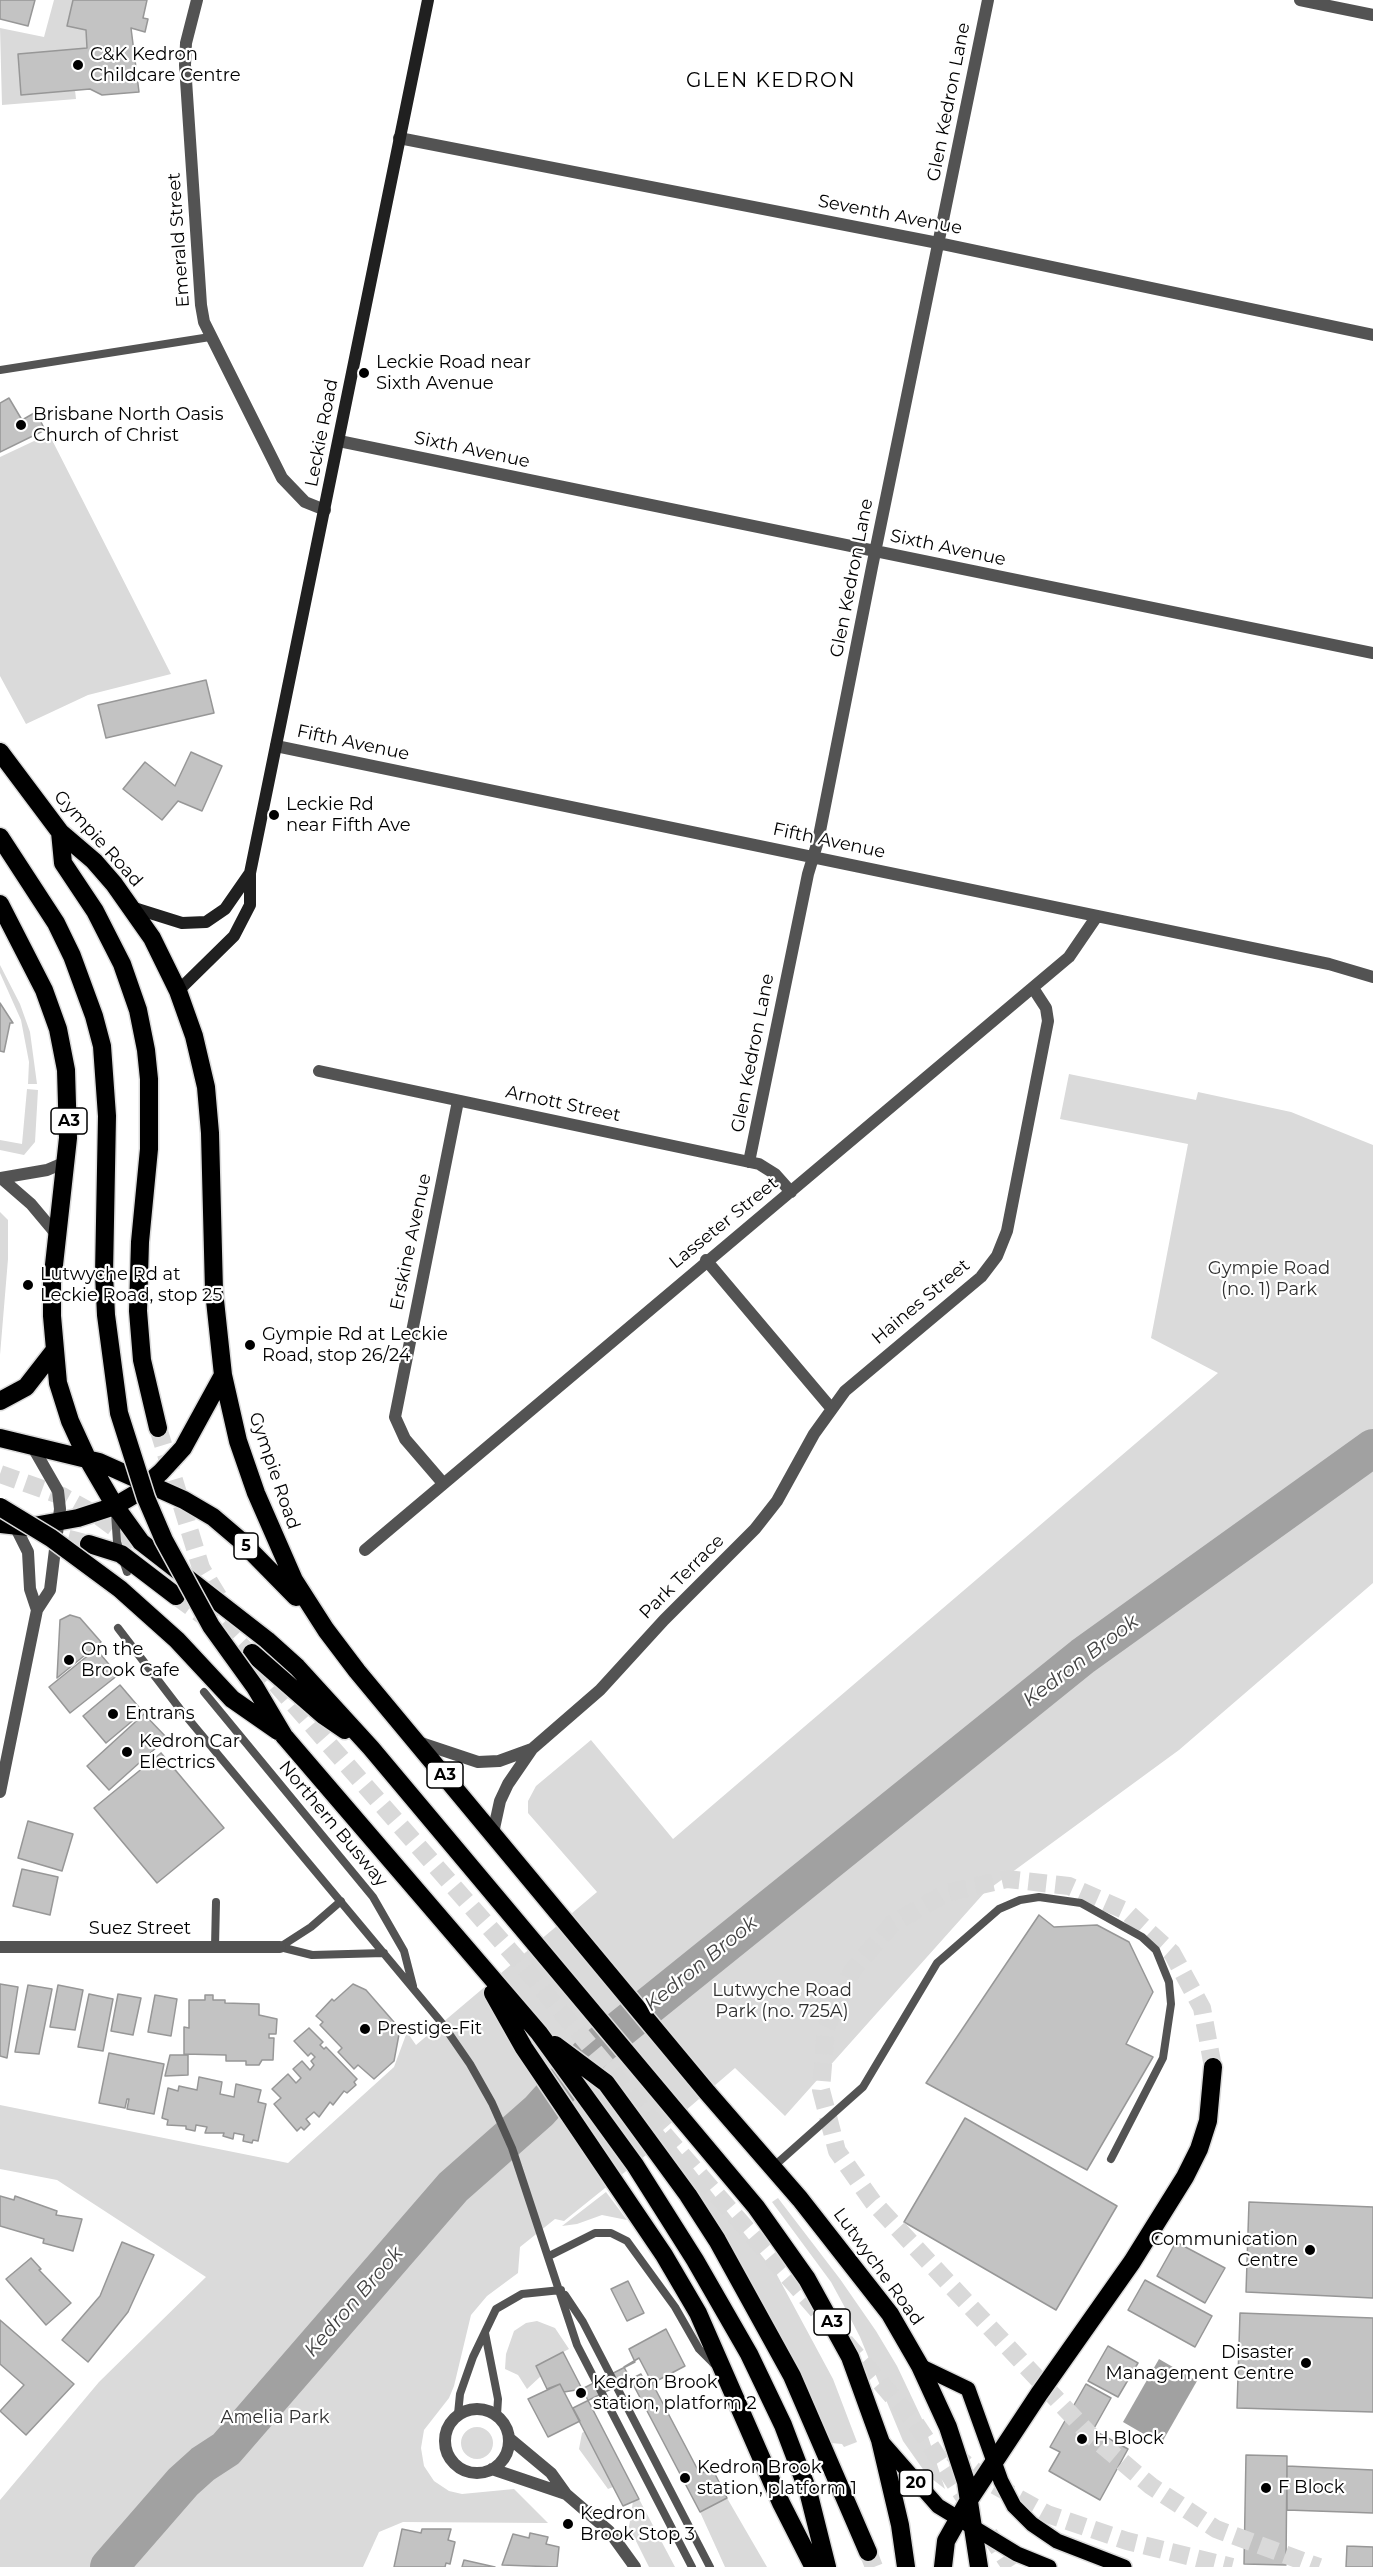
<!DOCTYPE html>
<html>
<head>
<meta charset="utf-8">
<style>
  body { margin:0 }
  canvas { display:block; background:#fff }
</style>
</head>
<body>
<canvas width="1373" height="2567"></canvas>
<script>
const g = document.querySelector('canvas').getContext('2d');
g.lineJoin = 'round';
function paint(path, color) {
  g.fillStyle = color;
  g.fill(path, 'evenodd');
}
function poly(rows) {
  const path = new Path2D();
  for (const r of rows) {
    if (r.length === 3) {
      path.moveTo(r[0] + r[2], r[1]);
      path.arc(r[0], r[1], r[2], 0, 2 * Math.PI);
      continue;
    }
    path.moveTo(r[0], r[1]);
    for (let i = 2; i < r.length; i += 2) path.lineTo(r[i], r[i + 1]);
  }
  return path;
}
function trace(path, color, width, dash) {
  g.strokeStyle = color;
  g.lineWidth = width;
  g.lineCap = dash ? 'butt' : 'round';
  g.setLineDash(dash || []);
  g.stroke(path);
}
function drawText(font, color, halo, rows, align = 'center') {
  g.font = font + ' Montserrat,sans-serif';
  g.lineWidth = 4.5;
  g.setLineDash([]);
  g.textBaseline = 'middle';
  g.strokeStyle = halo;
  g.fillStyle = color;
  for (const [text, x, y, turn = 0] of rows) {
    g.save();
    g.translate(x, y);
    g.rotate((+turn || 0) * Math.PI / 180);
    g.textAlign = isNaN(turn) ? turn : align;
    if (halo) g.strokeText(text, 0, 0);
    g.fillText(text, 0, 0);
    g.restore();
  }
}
paint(poly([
  [54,0,73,0,67,25,86,30,87,48,19,54,22,94,75,90,76,99,2,105,0,28,44,37],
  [49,434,171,674,88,695,26,724,0,676,0,457],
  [0,965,20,1004,30,1032,37,1084,28,1084,29,1062,21,1020,0,973],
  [1069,1074,1196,1100,1198,1092,1291,1112,1373,1145,1373,1583,1179,1750,985,1892,785,2116,735,2068,663,2130,777,2275,833,2379,857,2442,844,2447,842,2444,831,2443,800,2374,661,2143,564,2221,555,2219,520,2247,518,2273,487,2296,471,2315,454,2386,449,2398,424,2430,421,2448,424,2466,434,2481,449,2491,462,2494,514,2489,548,2523,403,2522,379,2532,363,2567,0,2567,0,2500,99,2382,206,2277,57,2180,0,2169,0,2105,288,2163,394,2067,407,2032,416,2045,597,1892,528,1813,528,1801,536,1786,591,1740,673,1839,1218,1373,1151,1338,1188,1144,1060,1119],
  [27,1089,38,1090,35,1142,24,1155,0,1150,0,1140,22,1144],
  [0,1212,8,1220,8,1259,0,1355],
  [606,2192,627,2220,602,2215,577,2224,562,2226],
  [778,2198,840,2279,876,2331,897,2366,923,2421,945,2489,927,2475,903,2441,860,2337,843,2304,831,2282,772,2202],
  [537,2321,555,2328,569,2349,536,2366,541,2376,527,2389,518,2375,505,2369,506,2354,514,2331,526,2323],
  [477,2443,16],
  [585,2431,613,2487,608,2489,579,2449,582,2433],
  [727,2498,767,2567,725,2567,700,2512],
  [639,2499,675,2567,649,2567,629,2527,633,2501]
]), '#dadada');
paint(poly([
  [1159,2359,1197,2381,1161,2444,1123,2422]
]), '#a1a1a1');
trace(poly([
  [109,2567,183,2482,203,2464,226,2449,453,2187,539,2111,594,2050,1083,1656,1373,1448]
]), '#a1a1a1', 38);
const building = poly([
  [0,0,35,0,28,26,0,19,0,0],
  [73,0,147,0,143,18,148,19,145,32,131,28,139,92,102,95,90,89,21,95,18,54,87,48,86,30,67,26,73,0],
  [9,398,22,420,36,412,45,430,0,452,0,403,9,398],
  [206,680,214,713,106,738,98,705,206,680],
  [191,752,222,766,202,811,178,801,162,820,123,789,145,762,175,786,191,752],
  [0,1003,13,1023,10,1023,4,1052,0,1051,0,1003],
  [70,1615,80,1618,101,1642,57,1678,60,1620,70,1615],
  [96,1649,118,1675,70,1713,49,1687,96,1649],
  [120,1685,143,1712,106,1743,83,1716,120,1685],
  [144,1714,167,1738,109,1790,87,1766,144,1714],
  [161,1753,224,1828,157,1883,94,1808,161,1753],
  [28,1821,73,1834,62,1871,18,1858,28,1821],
  [22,1869,58,1877,50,1915,13,1906,22,1869],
  [1039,1915,1054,1927,1097,1925,1129,1942,1153,1992,1126,2044,1153,2057,1087,2170,926,2083,1039,1915],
  [0,1984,18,1987,7,2058,0,2056,0,1984],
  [353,1984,366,1990,400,2029,394,2061,374,2079,358,2065,354,2069,338,2052,342,2048,320,2025,323,2022,316,2016,332,1999,334,2001,353,1984],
  [28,1985,52,1989,39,2054,15,2052,28,1985],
  [58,1985,83,1990,75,2030,50,2027,58,1985],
  [89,1994,113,1999,103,2051,78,2047,89,1994],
  [118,1994,141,1998,133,2035,111,2031,118,1994],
  [155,1995,177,1999,171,2036,148,2032,155,1995],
  [205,1995,213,1995,213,2000,225,2000,225,2003,259,2004,259,2015,277,2019,276,2034,269,2034,269,2038,274,2038,273,2060,262,2060,259,2065,246,2065,246,2061,226,2061,226,2055,184,2054,184,2027,189,2028,189,2000,205,2000,205,1995],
  [309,2028,323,2042,320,2045,324,2049,326,2047,357,2079,354,2082,356,2085,347,2093,344,2091,333,2105,330,2102,319,2117,314,2112,306,2119,310,2124,304,2130,301,2127,297,2131,274,2104,281,2098,272,2089,288,2074,296,2083,301,2078,293,2069,302,2061,310,2070,314,2065,311,2061,315,2057,311,2053,308,2056,294,2041,309,2028],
  [109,2053,164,2064,154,2114,127,2109,129,2099,127,2099,125,2108,99,2103,109,2053],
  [170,2055,188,2055,188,2075,165,2076,170,2055],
  [199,2077,222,2082,220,2094,234,2097,236,2084,261,2090,258,2102,266,2104,258,2141,253,2140,252,2143,243,2141,244,2135,234,2133,233,2139,223,2136,224,2133,205,2133,207,2127,196,2125,195,2131,186,2129,186,2126,167,2125,168,2120,162,2118,168,2088,178,2091,179,2086,197,2090,199,2077],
  [965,2118,1117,2206,1056,2310,904,2222,965,2118],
  [0,2196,14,2200,15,2196,57,2211,56,2215,82,2219,73,2251,43,2243,44,2239,0,2226,0,2196],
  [1249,2202,1373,2207,1373,2298,1246,2292,1249,2202],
  [122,2242,154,2255,128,2312,88,2362,62,2340,100,2296,122,2242],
  [1176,2242,1225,2268,1205,2303,1157,2276,1176,2242],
  [31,2258,41,2269,39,2270,71,2303,46,2325,6,2279,31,2258],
  [1145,2280,1212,2316,1195,2347,1128,2310,1145,2280],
  [628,2281,644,2313,627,2321,611,2289,628,2281],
  [1240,2313,1373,2318,1373,2412,1237,2408,1240,2313],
  [0,2320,74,2384,26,2435,0,2411,24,2385,0,2364,0,2320],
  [666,2329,685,2366,647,2386,641,2374,573,2408,580,2421,548,2437,528,2399,560,2384,564,2392,582,2389,635,2362,629,2349,666,2329],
  [1108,2346,1138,2363,1118,2397,1088,2381,1108,2346],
  [563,2352,639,2499,623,2506,560,2384,547,2389,536,2366,563,2352],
  [639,2358,700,2474,712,2468,727,2498,700,2512,624,2367,639,2358],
  [1086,2384,1111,2398,1093,2430,1128,2449,1100,2500,1049,2471,1060,2452,1050,2447,1086,2384],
  [1246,2455,1287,2456,1286,2565,1244,2564,1246,2455],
  [1287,2466,1373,2470,1373,2513,1287,2510,1287,2466],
  [402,2529,421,2533,422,2529,451,2529,448,2540,455,2542,450,2564,446,2563,445,2567,394,2567,402,2529],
  [530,2533,548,2537,546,2544,559,2547,557,2567,502,2565,513,2534,529,2538,530,2533],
  [1347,2546,1373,2547,1373,2567,1346,2567,1347,2546],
  [464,2560,495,2567,462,2567,464,2560]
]);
paint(building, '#c3c3c3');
trace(building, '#979797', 1.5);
trace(poly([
  [158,1428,201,1568,224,1606],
  [0,1474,62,1496,100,1517,143,1549],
  [42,1532,89,1544],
  [176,1596,210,1621],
  [203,1605,255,1660,517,1959,662,2132,825,2319],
  [1213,2067,1202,2008,1172,1953,1126,1911,1069,1886,1007,1879,946,1893,892,1924,852,1971,826,2028,821,2090,837,2151,873,2202,1089,2434,1151,2486,1216,2529,1319,2567],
  [845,2342,914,2421,970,2506],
  [952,2453,987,2481,1047,2514,1127,2541,1232,2567],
  [989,2534,1011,2567],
  [868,2552,874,2567]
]), '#d9d9d9', 18, [18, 9]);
const primary = poly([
  [920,2366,968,2389,1001,2481,1014,2506,1032,2524,1057,2541,1124,2567],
  [881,2441,938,2506,1017,2554,1049,2567]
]);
const highway = poly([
  [0,752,60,832,94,861,114,884,152,938,178,991,194,1036,206,1087,210,1133,214,1291,223,1375,238,1441,256,1493,294,1580,326,1630,357,1671,707,2092,800,2199,890,2314,920,2366,948,2427,966,2482,979,2567],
  [60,832,63,863,95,911,122,964,138,1010,146,1050,149,1079,149,1149,140,1242,138,1311,142,1360,158,1428],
  [0,837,56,923,72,956,94,1016,102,1046,107,1116,104,1274],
  [0,904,44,990,58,1029,66,1070,68,1138,52,1283,52,1316,58,1383,70,1421,87,1458,115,1506,141,1542,267,1640,297,1667,371,1748,756,2207,807,2279,850,2357,880,2440,900,2525,906,2567],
  [0,1401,26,1387,54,1351],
  [0,1438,99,1462,184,1500,213,1517,240,1540,296,1597],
  [0,1524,28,1527,78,1518,115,1506,137,1493,161,1472,183,1448,223,1375],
  [89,1544,121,1554,176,1596],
  [252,1653,323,1715,345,1730],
  [284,1736,539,2033,635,2165,695,2260,749,2354,783,2425,808,2491,827,2567],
  [493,1993,524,2048,664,2255,698,2313,781,2503,811,2562],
  [555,2045,606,2083,688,2195,717,2240,792,2376,868,2552],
  [943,2567,946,2541,969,2500,1039,2394,1132,2262,1185,2177,1199,2149,1208,2121,1213,2067]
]);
trace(primary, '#dbdbdb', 18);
trace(highway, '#dbdbdb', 21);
trace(poly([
  [0,370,210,337],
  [115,1513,117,1542,127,1572],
  [118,1628,180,1709,441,2022,470,2064,492,2103,512,2148,577,2345,692,2567],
  [204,1692,373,1897,404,1951,413,1986],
  [215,1947,216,1902],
  [280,1947,312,1955,384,1953],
  [280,1947,311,1927,341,1901],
  [773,2167,863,2087,937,1963,999,1909,1020,1900,1039,1897,1081,1903,1142,1937,1156,1950,1169,1982,1171,2004,1163,2058,1111,2159],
  [549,2256,595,2233,611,2233,627,2241,675,2307,699,2349,714,2364],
  [565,2295,583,2322,710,2567],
  [485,2333,498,2399,497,2415],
  [458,2414,460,2394,473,2357,496,2309,522,2294,561,2290]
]), '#535353', 8);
trace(poly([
  [197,0,186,43,185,65,201,305,204,322,282,478,305,502,325,510],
  [1300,0,1373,15],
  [399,138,938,243,1373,335],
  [339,441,1373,653],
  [276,746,1329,964,1373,977],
  [319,1071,759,1164,775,1174,791,1192],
  [749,1162,808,874,818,841,872,567,988,0],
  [0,1178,47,1170,66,1162],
  [1,1178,31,1204,57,1235],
  [706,1260,831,1408],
  [442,1482,405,1439,395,1417,458,1101],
  [15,1526,28,1552,30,1589,37,1610],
  [365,1550,1069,957,1097,916],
  [418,1742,478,1762,499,1761,532,1749],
  [0,1792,37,1610,50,1590,60,1509,58,1491,31,1444],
  [493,1833,500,1801,508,1784,532,1749,600,1690,664,1620,755,1529,777,1501,814,1434,845,1391,981,1277,997,1256,1007,1231,1048,1021,1046,1008,1033,988],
  [0,1947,280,1947],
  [477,2441,32],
  [509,2438,551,2473,566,2494,609,2531,635,2567],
  [492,2469,566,2494]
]), '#535353', 12);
trace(poly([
  [131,907,182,923,206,922,225,909,250,873],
  [178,991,234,936,250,905,250,873,428,0]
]), '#202020', 12);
trace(primary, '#000', 15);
trace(highway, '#000', 18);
const highwayBridge = poly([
  [104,1274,106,1315,119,1413,146,1498,164,1540,211,1626,255,1687,284,1736],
  [0,1507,51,1538,120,1589,177,1640,232,1699,278,1731]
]);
trace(highwayBridge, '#dbdbdb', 21, []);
trace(highwayBridge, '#000', 18);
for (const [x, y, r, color] of [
  [78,65,6,"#000"],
  [364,373,6,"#000"],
  [21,425,6,"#000"],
  [274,815,6,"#000"],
  [28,1285,6,"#000"],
  [250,1345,6,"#000"],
  [69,1660,6,"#000"],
  [113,1714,6,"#000"],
  [127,1752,6,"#000"],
  [365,2029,6,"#000"],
  [1310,2250,6,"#000"],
  [1306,2363,6,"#000"],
  [581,2393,6,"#000"],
  [1082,2439,6,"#000"],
  [685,2478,6,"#000"],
  [1266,2488,6,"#000"],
  [568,2524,6,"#000"]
]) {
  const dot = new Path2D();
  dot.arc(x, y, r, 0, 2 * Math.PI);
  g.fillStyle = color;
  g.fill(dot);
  trace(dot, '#fff', 2);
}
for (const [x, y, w] of [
  [69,1121,36],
  [246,1546,24],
  [445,1775,36],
  [832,2322,36],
  [916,2483,33]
]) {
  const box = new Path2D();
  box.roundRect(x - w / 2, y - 13, w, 26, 4.5);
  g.fillStyle = '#fff';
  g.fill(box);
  trace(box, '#000', 1.5);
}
drawText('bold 16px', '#000', null, [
  ["A3",69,1121],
  ["5",246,1546],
  ["A3",445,1775],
  ["A3",832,2322],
  ["20",916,2483]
]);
drawText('18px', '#000', '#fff', [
  ["C&K Kedron",90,55],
  ["Childcare Centre",90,76],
  ["Leckie Road near",376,363],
  ["Sixth Avenue",376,384],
  ["Brisbane North Oasis",33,415],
  ["Church of Christ",33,436],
  ["Leckie Rd",286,805],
  ["near Fifth Ave",286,826],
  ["Lutwyche Rd at",40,1275],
  ["Leckie Road, stop 25",40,1296],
  ["Gympie Rd at Leckie",262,1335],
  ["Road, stop 26/24",262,1356],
  ["On the",81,1650],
  ["Brook Cafe",81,1671],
  ["Entrans",125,1714],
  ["Kedron Car",139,1742],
  ["Electrics",139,1763],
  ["Prestige-Fit",377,2029],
  ["Communication",1298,2240,"right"],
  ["Centre",1298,2261,"right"],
  ["Disaster",1294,2353,"right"],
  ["Management Centre",1294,2374,"right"],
  ["Kedron Brook",593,2383],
  ["station, platform 2",593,2404],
  ["H Block",1094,2439],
  ["Kedron Brook",697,2468],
  ["station, platform 1",697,2489],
  ["F Block",1278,2488],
  ["Kedron",580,2514],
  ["Brook Stop 3",580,2535]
], 'left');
drawText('18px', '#000', '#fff', [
  ["Glen Kedron Lane",949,102,-79],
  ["Seventh Avenue",890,215,11],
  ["Emerald Street",179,240,-94],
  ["Leckie Road",322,433,-79],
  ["Sixth Avenue",472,450,12],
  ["Sixth Avenue",948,548,12],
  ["Glen Kedron Lane",852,578,-79],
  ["Fifth Avenue",353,743,12],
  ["Gympie Road",98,839,48],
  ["Fifth Avenue",829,841,12],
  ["Glen Kedron Lane",753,1053,-79],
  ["Arnott Street",563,1104,12],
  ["Lasseter Street",724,1223,-39],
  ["Erskine Avenue",411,1242,-78],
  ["Haines Street",921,1302,-40],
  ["Gympie Road",274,1471,71],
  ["Park Terrace",682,1577,-45],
  ["Northern Busway",333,1824,50],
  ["Suez Street",140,1929],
  ["Lutwyche Road",878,2267,54]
]);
drawText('18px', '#313131', '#fff', [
  ["Gympie Road",1269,1269],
  ["(no. 1) Park",1269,1290],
  ["Lutwyche Road",782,1991],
  ["Park (no. 725A)",782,2012],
  ["Amelia Park",275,2418]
]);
g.letterSpacing = '1.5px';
drawText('20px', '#000', '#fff', [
  ["GLEN KEDRON",771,81]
]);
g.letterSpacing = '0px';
drawText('italic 20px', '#424242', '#fff', [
  ["Kedron Brook",1081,1661,-37],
  ["Kedron Brook",701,1964,-39],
  ["Kedron Brook",354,2302,-49]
]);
</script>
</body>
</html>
